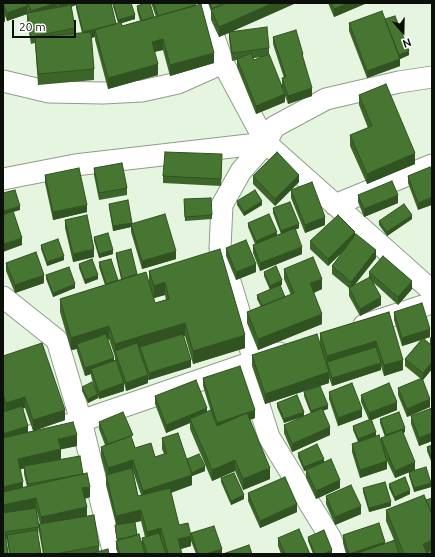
<!DOCTYPE html>
<html>
<head>
<meta charset="utf-8">
<style>
  body { margin:0 }
  #map { position:relative; width:435px; height:557px; overflow:hidden; background:#e6f5e0; font-family:Ubuntu,sans-serif }
  canvas { display:block }
  .frame { position:absolute; inset:0; border:4px solid #0b1009; pointer-events:none }
  .north { position:absolute; left:383px; top:12px; width:40px; height:40px; -webkit-text-stroke:3px #fff; paint-order:stroke; rotate:160deg; font-size:11px; font-weight:700; line-height:16px; text-align:center; color:#0b1009 }
  .north::after { content:''; display:block; margin:auto; width:14px; height:18px; background:#0b1009; clip-path:polygon(50% 0,100% 100%,50% 72%,0 100%) }
  .scale { position:absolute; left:12px; top:20px; width:64px; height:18px; box-sizing:border-box; border:2px solid #0b1009; border-top:0; padding-left:5px; font-size:12px; line-height:14px; white-space:nowrap; color:#0b1009; -webkit-text-stroke:3px #fff; paint-order:stroke }
</style>
</head>
<body>
<div id="map">
<canvas width="435" height="557"></canvas>
<div class="frame"></div>
<div class="north">N</div>
<div class="scale">20 m</div>
</div>
<script>
const g = document.querySelector('canvas').getContext('2d');
g.lineJoin = 'round';
function poly(rows) {
  const path = new Path2D();
  for (const r of rows) {
    path.moveTo(r[0], r[1]);
    for (let i = 2; i < r.length; i += 2) path.lineTo(r[i], r[i + 1]);
  }
  return path;
}
function trace(path, color, width, dash) {
  g.strokeStyle = color;
  g.lineWidth = width;
  g.lineCap = dash ? 'butt' : 'round';
  g.setLineDash(dash || []);
  g.stroke(path);
}
function paint(path, color) {
  g.fillStyle = color;
  g.fill(path, 'evenodd');
}
const minor = poly([
  [202,3,223,63,266,143,432,291],
  [3,81,49,92,103,93,142,91,178,83,223,63],
  [3,179,75,165,266,143],
  [335,205,432,165],
  [3,297,57,340,81,421,114,554],
  [364,325,432,303],
  [254,361,220,248,222,205,241,171,266,143,274,127,326,99,399,82,432,77],
  [246,364,269,437,330,537,337,554],
  [3,444,81,421,279,353]
]);
trace(minor, '#8f9d8a', 23);
trace(minor, '#fff', 21);
paint(poly([
  [3,3,111,3,116,24,118,23,112,3,131,3,135,19,122,23,122,26,140,21,137,10,137,6,154,17,156,17,151,3,195,3,214,63,170,76,163,50,155,52,158,75,108,89,95,40,95,37,91,38,94,69,94,80,38,85,35,43,31,44,27,21,27,14,7,21,5,16,5,22,3,22],
  [76,5,76,8,82,33,75,34,75,28,71,7],
  [208,3,296,3,233,31,269,48,269,55,282,86,282,78,284,78,273,44,273,37,303,54,303,60,312,96,288,104,285,96,285,102,256,114,237,67,237,60,232,61,229,39,229,33,219,37,211,20,211,11],
  [262,57,254,60,253,58,255,58],
  [328,3,367,3,334,17],
  [385,19,409,55,400,59,400,66,367,78,349,31,349,23],
  [359,95,415,164,367,184,350,146,350,135,368,128,359,105],
  [222,162,221,186,163,183,163,176],
  [430,167,418,210,408,183,408,176],
  [94,168,127,188,127,195,99,200,94,175],
  [45,175,87,212,53,220,45,183],
  [253,176,299,182,275,206,253,184],
  [291,190,325,225,305,233,291,198],
  [358,195,398,203,364,217,358,202],
  [237,201,262,205,244,216,237,205],
  [109,204,132,224,176,259,142,269,131,232,131,227,113,231,109,208],
  [184,204,212,215,212,219,185,221],
  [273,208,299,228,295,230,302,254,260,271,253,253,253,245,255,244,248,227,248,223,277,235,281,234,273,213],
  [412,219,387,236,379,225,379,221],
  [65,220,94,257,73,262,65,228],
  [94,237,113,254,99,258,94,241],
  [355,237,376,258,354,286,369,278,369,272,412,289,398,305,374,283,381,305,360,316,349,296,349,288,332,274,332,266,345,249,328,266,310,249,310,241],
  [41,245,64,260,47,266,41,249],
  [226,248,256,272,236,280,226,256],
  [116,253,137,274,149,283,149,271,245,348,193,364,185,336,183,337,191,367,148,380,148,383,126,391,124,383,124,391,99,399,98,396,98,398,88,403,82,391,82,387,94,386,91,376,91,374,85,376,77,351,77,349,71,350,60,312,60,299,105,285,99,267,99,262,118,280,121,279,116,257],
  [165,295,166,300,155,303,154,298],
  [109,339,115,357,115,359,123,381,114,361,108,340],
  [6,263,44,283,15,293,6,271],
  [79,264,98,279,85,284,79,268],
  [284,269,322,289,314,293,322,324,258,350,247,323,247,312,261,307,257,299,257,295,270,290,264,276,264,272,282,285,280,285,285,297,291,295,284,279],
  [46,275,75,288,53,297,46,279],
  [389,312,403,370,384,376,381,366,381,370,332,386,329,378,329,383,265,404,252,366,252,355,320,343,320,333],
  [394,312,430,337,424,339,430,344,430,338,432,335,432,369,423,380,430,407,407,417,398,395,398,388,421,379,405,366,405,359,421,340,402,346,394,320],
  [3,356,65,420,34,431,77,446,61,449,61,460,83,474,90,497,85,499,87,516,99,546,99,551,109,554,43,554,39,532,39,524,40,524,36,508,39,527,38,535,41,554,9,554,7,539,6,539,8,554,3,554],
  [23,408,25,408,33,431,28,432],
  [24,468,24,474,27,487,23,487,20,469],
  [203,378,255,418,250,420,270,479,243,490,235,471,212,481,190,429,190,423,166,433,155,404,155,396,207,411,211,412,203,386],
  [304,392,328,409,323,410,330,435,292,452,284,433,284,425,311,414,304,396],
  [329,392,362,417,338,426,329,399],
  [361,395,397,410,372,420,376,436,381,442,381,438,385,437,380,423,380,419,405,432,403,433,415,470,411,471,431,487,414,492,409,476,409,472,395,478,387,461,387,469,360,478,352,452,352,444,358,442,353,430,353,426,369,420,361,402],
  [277,403,304,416,284,423,277,407],
  [432,408,432,441,419,446,411,424,411,416],
  [99,422,133,441,135,448,155,457,164,454,162,449,162,438,187,459,205,471,192,476,192,485,171,493,179,525,191,546,180,549,182,554,118,554,116,549,116,541,117,541,115,529,115,525,116,525,106,485,106,475,101,457,101,447,105,445,99,429],
  [133,471,141,495,138,496],
  [141,521,145,537,142,538,142,545,137,535,134,522],
  [432,445,432,460,431,461,427,451,427,447],
  [298,453,324,462,340,488,316,499,306,478,306,470,304,471,298,457],
  [221,478,244,499,231,505,221,482],
  [389,484,410,494,395,501,389,488],
  [363,488,391,506,369,512,363,492],
  [248,493,297,512,260,528,248,501],
  [326,496,361,514,335,525,326,504],
  [386,510,432,554,346,554,343,543,343,535,385,544,394,540,386,521],
  [191,533,222,554,196,554,191,541],
  [308,537,332,554,313,554,308,541],
  [278,538,310,554,281,554,278,546]
]), '#3c652a');
paint(poly([
  [56,3,57,3,57,10,31,19,31,11],
  [59,3,76,3,76,5,59,11],
  [273,3,296,3,219,37,219,27],
  [348,3,367,3,334,17,334,9],
  [27,6,27,14,7,21,7,13],
  [5,14,5,22,3,22,3,15],
  [135,15,135,19,118,24,118,20],
  [116,24,95,30,95,37,83,40,83,32],
  [163,39,163,50,152,52,152,42],
  [409,51,409,55,400,59,400,66,367,78,367,71,399,55],
  [214,53,214,63,170,76,170,65],
  [158,64,158,75,108,89,108,78],
  [312,88,312,96,288,104,288,96],
  [285,94,285,102,256,114,256,106],
  [415,153,415,164,367,184,367,174],
  [299,175,299,182,275,206,275,199],
  [398,195,398,203,364,217,364,209],
  [432,197,432,205,418,210,418,203],
  [262,201,262,205,244,216,244,212],
  [87,205,87,212,53,220,53,212],
  [20,206,20,210,3,215,3,211],
  [412,215,412,219,387,236,387,232],
  [325,217,325,225,305,233,305,225],
  [132,223,132,227,131,224,131,227,113,231,113,226],
  [299,224,299,228,281,235,281,231],
  [277,232,277,236,256,245,256,241],
  [355,232,355,240,328,266,328,259],
  [22,238,22,245,3,252,3,244],
  [302,247,302,254,260,271,260,263],
  [94,249,94,257,73,262,73,254],
  [113,250,113,254,99,258,99,254],
  [376,250,376,258,351,289,351,282],
  [176,251,176,259,142,269,142,261],
  [64,256,64,260,47,266,47,262],
  [256,264,256,272,236,280,236,272],
  [44,275,44,283,15,293,15,285],
  [98,275,98,279,85,284,85,280],
  [322,279,322,289,310,294,310,283],
  [282,280,282,285,270,290,270,286],
  [412,281,412,289,398,305,398,297],
  [165,282,165,295,154,298,154,286],
  [75,284,75,288,53,297,53,293],
  [381,297,381,305,360,316,360,309],
  [322,314,322,324,258,350,258,339],
  [185,323,185,336,141,349,140,347,140,349,117,356,115,351,115,357,115,344],
  [109,326,109,339,78,348,77,344,77,349,71,350,71,338],
  [430,329,430,337,402,346,402,338],
  [245,335,245,348,193,364,193,351],
  [376,341,376,352,327,362,327,367,327,356],
  [114,358,114,366,91,369,91,374,85,376,85,368],
  [191,360,191,367,149,380,149,373],
  [403,360,403,370,384,376,384,365],
  [432,362,432,369,423,380,423,373],
  [381,363,381,370,332,386,332,378],
  [329,372,329,383,265,404,265,394],
  [148,375,148,383,126,391,126,383],
  [124,383,124,391,99,399,99,392],
  [98,394,98,398,88,403,88,399],
  [25,397,25,408,6,414,6,403],
  [430,399,430,407,407,417,407,409],
  [397,402,397,410,369,421,369,413],
  [5,404,5,417,3,418,3,405],
  [328,405,328,409,311,415,311,411],
  [207,408,207,416,190,419,190,423,166,433,166,425],
  [362,409,362,417,338,426,338,418],
  [65,410,65,420,33,431,33,420],
  [255,410,255,418,217,430,217,423],
  [304,412,304,416,284,423,284,419],
  [28,426,28,433,3,441,3,434],
  [330,427,330,435,292,452,292,444],
  [405,428,405,432,386,439,386,435],
  [376,432,376,436,358,443,358,439],
  [432,433,432,441,419,446,419,438],
  [77,435,77,446,58,450,58,439],
  [61,449,61,460,18,470,18,459],
  [324,459,324,463,304,471,304,467],
  [133,460,133,471,108,479,108,468],
  [235,460,235,471,212,481,212,470],
  [387,461,387,469,360,478,360,470],
  [415,462,415,470,395,478,395,471],
  [205,466,205,471,192,476,192,485,143,502,143,491,192,473],
  [270,468,270,479,243,490,243,479],
  [340,480,340,488,316,499,316,491],
  [23,482,23,493,3,498,3,487],
  [431,483,431,487,414,492,414,488],
  [90,487,90,497,82,499,82,488],
  [410,490,410,494,395,501,395,497],
  [244,495,244,499,231,505,231,501],
  [36,498,36,508,3,516,3,505],
  [391,502,391,506,369,512,369,508],
  [297,504,297,512,260,528,260,521],
  [361,506,361,514,335,525,335,517],
  [87,507,87,518,41,528,41,517],
  [141,510,141,521,116,527,116,516],
  [161,528,161,539,147,542,147,532],
  [191,536,191,546,178,550,178,539],
  [432,540,432,550,423,554,423,544],
  [385,542,385,550,371,554,349,554],
  [222,549,222,554,206,554],
  [332,550,332,554,323,554]
]), '#315322');
const building = poly([
  [3,3,26,3,27,6,7,13,3,3],
  [28,3,56,3,31,11,28,3],
  [76,3,111,3,116,24,83,32,76,3],
  [113,3,131,3,135,15,118,20,113,3],
  [145,3,150,3,154,17,142,21,137,6,145,3],
  [154,3,195,3,196,5,158,16,154,3],
  [210,3,226,3,212,9,210,3],
  [226,3,273,3,219,27,211,9,226,3],
  [331,3,348,3,334,9,331,3],
  [201,4,214,53,170,65,163,39,152,42,158,64,108,78,95,30,121,22,122,26,201,4],
  [71,5,75,28,31,37,27,13,71,5],
  [3,7,5,14,3,15,3,7],
  [382,11,400,59,367,71,349,23,382,11],
  [395,16,409,51,399,55,385,19,395,16],
  [267,27,269,48,232,53,229,32,267,27],
  [296,30,303,54,302,54,312,88,288,96,282,78,286,77,273,37,296,30],
  [91,32,94,69,38,74,35,37,91,32],
  [251,53,254,60,269,54,285,94,256,106,237,59,251,53],
  [386,84,415,153,367,174,350,135,372,126,359,95,386,84],
  [165,152,222,154,221,179,163,176,165,152],
  [277,152,299,175,275,199,253,176,277,152],
  [122,163,127,188,99,193,94,168,122,163],
  [430,167,432,171,432,197,418,203,408,176,430,167],
  [79,168,87,205,53,212,45,175,79,168],
  [392,181,398,195,364,209,358,195,392,181],
  [312,182,325,217,305,225,291,190,312,182],
  [15,190,20,206,3,211,3,193,15,190],
  [255,190,262,201,244,212,237,201,255,190],
  [211,198,212,215,185,217,184,199,211,198],
  [128,200,132,223,113,226,109,204,128,200],
  [290,202,299,224,281,231,273,208,290,202],
  [404,204,412,215,387,232,379,221,404,204],
  [13,211,22,238,3,244,3,215,13,211],
  [165,214,176,251,142,261,131,224,165,214],
  [269,214,277,232,256,241,248,223,269,214],
  [87,215,94,249,73,254,65,220,87,215],
  [338,215,355,232,328,259,310,241,338,215],
  [295,228,302,247,260,263,253,245,295,228],
  [108,233,113,250,99,254,94,237,108,233],
  [356,234,376,250,351,282,332,266,356,234],
  [58,239,64,256,47,262,41,245,58,239],
  [246,240,256,264,236,272,226,248,246,240],
  [131,249,137,274,122,279,116,253,131,249],
  [220,249,245,335,193,351,185,323,115,344,109,326,71,338,60,299,146,272,155,303,169,299,165,282,154,286,149,271,220,249],
  [36,252,44,275,15,285,6,263,36,252],
  [383,256,412,281,398,297,369,272,383,256],
  [313,257,322,279,310,283,322,314,258,339,247,312,294,293,284,269,313,257],
  [92,259,98,275,85,280,79,264,92,259],
  [111,259,118,280,106,284,99,262,111,259],
  [276,266,282,280,270,286,264,272,276,266],
  [69,267,75,284,53,293,46,275,69,267],
  [370,277,381,297,360,309,349,288,370,277],
  [280,285,285,297,262,306,257,295,280,285],
  [422,303,430,329,402,338,394,312,422,303],
  [389,312,403,360,384,365,376,341,327,356,320,333,389,312],
  [106,334,114,358,85,368,77,344,106,334],
  [183,334,191,360,149,373,140,347,183,334],
  [317,334,329,372,265,394,252,355,317,334],
  [423,338,432,346,432,362,423,373,405,359,423,338],
  [42,343,65,410,33,420,25,397,6,403,3,394,3,356,42,343],
  [137,343,148,375,126,383,115,351,137,343],
  [376,347,381,363,332,378,327,362,376,347],
  [116,360,124,383,99,392,91,369,116,360],
  [240,366,255,410,217,423,203,378,240,366],
  [422,378,430,399,407,409,398,388,422,378],
  [196,380,207,408,166,425,155,396,196,380],
  [92,382,98,394,88,399,82,387,92,382],
  [352,383,362,409,338,418,329,392,352,383],
  [389,383,397,402,369,413,361,395,389,383],
  [320,386,328,405,311,411,304,392,320,386],
  [297,395,304,412,284,419,277,403,297,395],
  [3,398,5,404,3,405,3,398],
  [22,406,28,426,3,434,3,412,22,406],
  [322,408,330,427,292,444,284,425,322,408],
  [432,408,432,433,419,438,411,416,432,408],
  [211,410,217,426,247,413,270,468,243,479,235,460,212,470,190,419,211,410],
  [123,412,133,435,108,444,99,422,123,412],
  [399,412,405,428,386,435,380,419,399,412],
  [371,419,376,432,358,439,353,426,371,419],
  [73,422,77,435,58,439,61,449,18,459,23,482,3,487,3,438,73,422],
  [402,430,415,462,395,471,381,438,402,430],
  [178,433,192,475,143,491,133,460,108,468,101,447,131,436,135,448,151,443,155,457,167,453,162,438,178,433],
  [379,435,387,461,360,470,352,444,379,435],
  [317,444,324,459,304,467,298,453,317,444],
  [432,445,432,456,431,457,427,447,432,445],
  [199,454,205,466,192,473,187,459,199,454],
  [80,456,83,474,28,484,24,466,80,456],
  [331,459,340,480,316,491,306,470,331,459],
  [426,467,431,483,414,488,409,472,426,467],
  [132,468,138,496,170,488,179,525,188,523,191,536,178,539,182,554,168,554,161,528,147,532,141,510,116,516,106,475,132,468],
  [87,473,90,487,82,488,87,507,41,517,36,498,3,505,3,492,87,473],
  [234,473,244,495,231,501,221,478,234,473],
  [285,477,297,504,260,521,248,493,285,477],
  [405,477,410,490,395,497,389,484,405,477],
  [385,482,391,502,369,508,363,488,385,482],
  [351,485,361,506,335,517,326,496,351,485],
  [424,495,432,514,432,540,423,544,427,554,404,554,386,510,424,495],
  [432,498,432,514,426,500,432,498],
  [36,508,39,527,5,532,8,553,3,554,3,513,36,508],
  [94,515,99,546,55,554,44,554,39,524,94,515],
  [135,522,137,535,131,537,117,539,115,525,135,522],
  [379,523,385,542,349,554,343,535,379,523],
  [214,526,222,549,206,554,198,554,191,533,214,526],
  [299,529,310,554,285,554,278,538,299,529],
  [37,530,41,553,31,554,10,554,7,535,37,530],
  [324,530,332,550,323,554,315,554,308,537,324,530],
  [159,533,166,554,147,554,142,538,159,533],
  [139,534,145,554,120,554,116,541,139,534],
  [395,540,399,554,355,554,395,540],
  [249,545,252,554,223,554,249,545],
  [108,549,109,554,89,554,108,549],
  [432,550,432,554,428,554,427,552,432,550]
]);
paint(building, '#467631');
trace(building, '#315322', 1);
</script>
</body>
</html>
